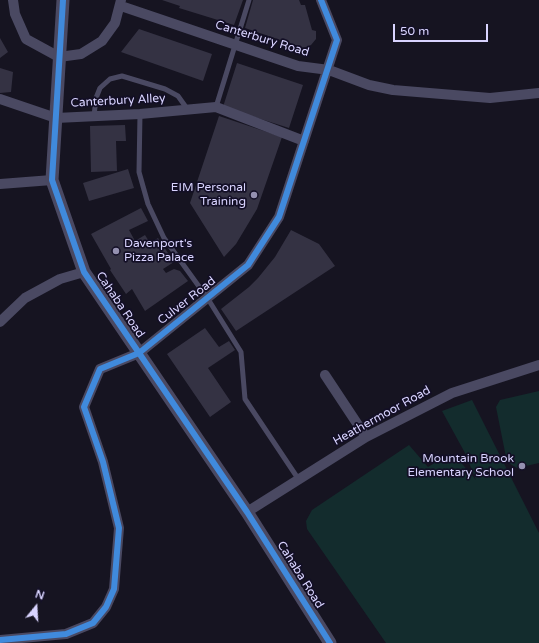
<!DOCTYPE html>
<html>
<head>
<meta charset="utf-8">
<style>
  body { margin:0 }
  #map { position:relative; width:539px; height:643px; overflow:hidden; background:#161421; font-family:"Varela Round",sans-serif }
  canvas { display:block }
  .north { position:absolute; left:16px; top:587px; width:40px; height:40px; -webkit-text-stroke:3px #130f26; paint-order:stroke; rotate:18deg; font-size:11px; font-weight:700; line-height:16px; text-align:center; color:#d9d4ff }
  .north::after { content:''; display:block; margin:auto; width:14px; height:18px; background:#d9d4ff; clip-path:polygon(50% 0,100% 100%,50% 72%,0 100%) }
  .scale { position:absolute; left:393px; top:24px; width:95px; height:18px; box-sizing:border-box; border:2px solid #d9d4ff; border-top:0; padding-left:5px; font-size:12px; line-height:14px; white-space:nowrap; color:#d9d4ff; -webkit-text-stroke:3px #130f26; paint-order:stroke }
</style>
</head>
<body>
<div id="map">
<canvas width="539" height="643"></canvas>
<div class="north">N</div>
<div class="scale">50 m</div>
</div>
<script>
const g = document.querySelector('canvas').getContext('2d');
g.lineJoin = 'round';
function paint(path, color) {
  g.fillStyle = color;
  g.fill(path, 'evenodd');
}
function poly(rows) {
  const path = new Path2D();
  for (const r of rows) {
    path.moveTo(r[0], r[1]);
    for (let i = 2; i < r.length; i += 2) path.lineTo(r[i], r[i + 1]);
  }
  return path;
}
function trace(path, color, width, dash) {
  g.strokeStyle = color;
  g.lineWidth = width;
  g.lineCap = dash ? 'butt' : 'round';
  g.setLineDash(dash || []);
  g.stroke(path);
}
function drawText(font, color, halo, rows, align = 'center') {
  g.font = font + ' "Varela Round",sans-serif';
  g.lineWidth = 3.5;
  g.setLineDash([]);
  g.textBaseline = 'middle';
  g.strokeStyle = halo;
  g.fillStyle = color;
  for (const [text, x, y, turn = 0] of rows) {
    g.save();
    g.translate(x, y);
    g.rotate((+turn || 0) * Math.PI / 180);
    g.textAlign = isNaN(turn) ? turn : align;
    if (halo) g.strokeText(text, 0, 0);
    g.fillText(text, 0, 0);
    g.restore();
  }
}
paint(poly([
  [539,391,539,463,517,468,507,462,496,407,500,400],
  [472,400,539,533,539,643,386,643,307,529,306,521,312,510,409,445,428,467,449,454,457,458,476,480,465,453,442,411]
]), '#132c2d');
paint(poly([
  [162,0,243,0,234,25,179,8,180,6],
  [253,0,299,0,301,5,305,5,312,30,316,31,316,39,311,45,304,48,245,28],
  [139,29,212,54,203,81,121,52],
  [0,38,8,52,0,58],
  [237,63,303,85,289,128,223,107],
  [0,68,13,72,11,92,0,93],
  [219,116,282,137,257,209,236,244,224,257,190,203],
  [125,125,126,141,116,141,117,171,91,172,90,126],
  [128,169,134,188,89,201,83,183],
  [141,208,148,221,129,230,135,241,145,235,150,243,158,238,174,262,163,269,166,273,174,269,180,271,188,281,145,311,132,289,126,294,110,270,111,269,91,234],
  [291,230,319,244,335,266,236,331,221,309,249,287,258,278,275,257],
  [205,328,219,347,229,341,235,350,208,368,231,402,210,417,167,354]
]), '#343243');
trace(poly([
  [216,107,249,0],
  [140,114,139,172,148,204,164,238,208,299,241,352,245,399,299,480],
  [94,116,96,98,100,88,110,79,122,76,165,89,178,96,188,110]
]), '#4a4962', 5);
trace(poly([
  [13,0,15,14,26,39,59,57,81,54,102,41,115,23,121,0],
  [121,6,298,66,329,70,369,85,393,90,490,98,539,93],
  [0,99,56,118,140,114,216,107,304,141],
  [0,184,52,180],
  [0,322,25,298,60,279,84,272],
  [325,375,366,437],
  [247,512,366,437,452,393,539,365],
  [0,640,66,634,93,623,106,607,114,589,119,528,103,462,84,407,100,369,139,353,248,265,279,217,337,40,321,0]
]), '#4a4962', 10);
trace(poly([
  [63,0,52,180,84,272,247,512,330,643]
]), '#4a4962', 13);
trace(poly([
  [63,0,52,180,84,272,247,512,330,643],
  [0,640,66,634,93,623,106,607,114,589,119,528,103,462,84,407,100,369,139,353,248,265,279,217,337,40,321,0]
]), '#408adc', 6);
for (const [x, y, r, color] of [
  [254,195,4,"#9591b1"],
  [116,251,4,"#9591b1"],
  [522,466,4,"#9591b1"]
]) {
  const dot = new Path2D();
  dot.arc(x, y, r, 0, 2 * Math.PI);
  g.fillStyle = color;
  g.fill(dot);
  trace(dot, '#130f26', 1.5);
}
drawText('12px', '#d9d4ff', '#130f26', [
  ["Canterbury Road",262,39,17],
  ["Canterbury Alley",118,101,-3],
  ["Culver Road",187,301,-38],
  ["Cahaba Road",120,305,56],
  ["Heathermoor Road",382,416,-29],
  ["Cahaba Road",300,575,58]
]);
drawText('12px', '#d9d4ff', '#130f26', [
  ["EIM Personal",246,188],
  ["Training",246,202],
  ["Davenport's",124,244,"left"],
  ["Pizza Palace",124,258,"left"],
  ["Mountain Brook",514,459],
  ["Elementary School",514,473]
], 'right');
</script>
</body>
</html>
